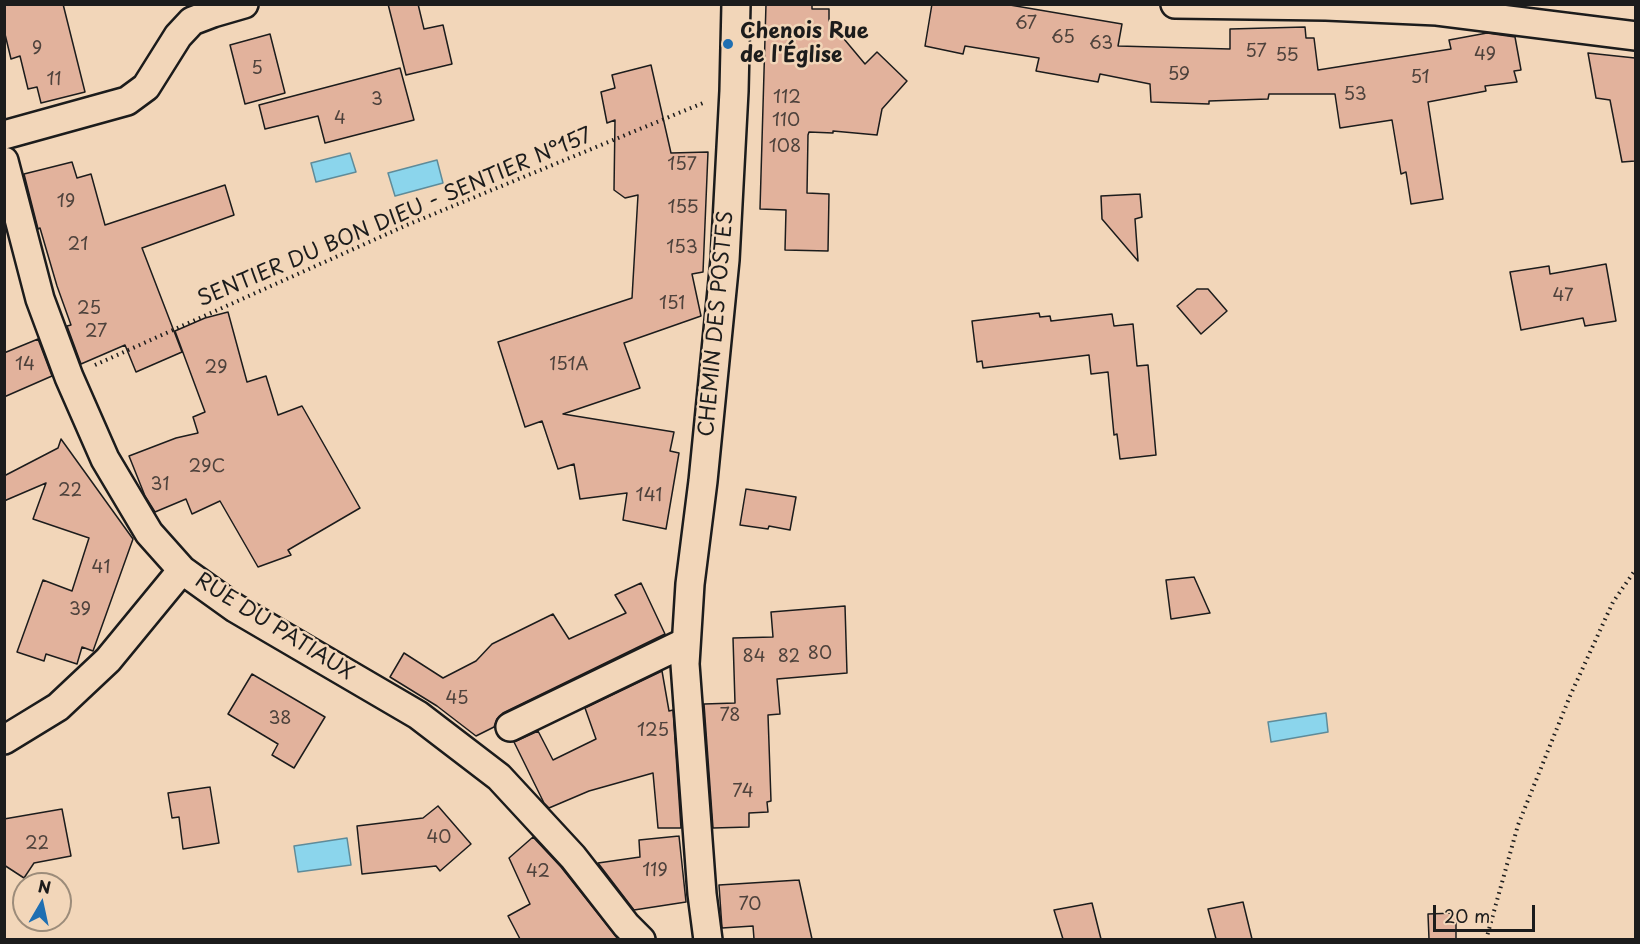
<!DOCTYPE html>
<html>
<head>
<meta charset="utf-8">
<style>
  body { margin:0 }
  #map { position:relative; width:1640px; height:944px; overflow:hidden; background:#f2d6b9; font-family:"Playpen Sans",sans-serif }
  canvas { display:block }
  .frame { position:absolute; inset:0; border:6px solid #1c1c1c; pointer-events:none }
  .north { position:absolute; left:12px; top:872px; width:60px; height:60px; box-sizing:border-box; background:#f2d6b9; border:2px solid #9c8c7a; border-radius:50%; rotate:9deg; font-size:16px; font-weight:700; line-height:24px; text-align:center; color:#1c1c1c }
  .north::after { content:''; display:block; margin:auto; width:21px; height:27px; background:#1f6fb2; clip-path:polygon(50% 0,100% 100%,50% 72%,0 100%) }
  .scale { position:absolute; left:1433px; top:905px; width:102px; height:27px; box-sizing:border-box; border:3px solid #1c1c1c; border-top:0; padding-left:8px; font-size:18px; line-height:21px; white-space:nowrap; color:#1c1c1c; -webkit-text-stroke:4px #f2d6b9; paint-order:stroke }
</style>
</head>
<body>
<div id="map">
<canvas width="1640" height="944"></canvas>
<div class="frame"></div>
<div class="north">N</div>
<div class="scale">20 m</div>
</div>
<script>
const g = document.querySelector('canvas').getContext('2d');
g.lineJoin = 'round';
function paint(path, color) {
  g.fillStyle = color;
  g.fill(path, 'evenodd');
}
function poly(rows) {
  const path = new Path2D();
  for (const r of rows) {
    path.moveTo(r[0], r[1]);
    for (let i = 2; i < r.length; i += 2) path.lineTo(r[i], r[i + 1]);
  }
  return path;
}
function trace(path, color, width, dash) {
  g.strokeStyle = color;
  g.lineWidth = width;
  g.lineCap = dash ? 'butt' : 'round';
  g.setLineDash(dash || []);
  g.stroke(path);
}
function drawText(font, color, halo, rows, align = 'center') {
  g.font = font + ' "Playpen Sans",sans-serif';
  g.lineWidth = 5;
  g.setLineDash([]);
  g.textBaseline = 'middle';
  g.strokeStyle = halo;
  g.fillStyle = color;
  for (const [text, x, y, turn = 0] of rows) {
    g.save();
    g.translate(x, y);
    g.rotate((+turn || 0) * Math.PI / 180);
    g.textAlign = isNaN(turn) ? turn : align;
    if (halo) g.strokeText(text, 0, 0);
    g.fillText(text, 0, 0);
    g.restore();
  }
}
const water = poly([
  [350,153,356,172,316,182,311,163,350,153],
  [437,160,443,183,395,196,388,173,437,160],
  [1326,713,1328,732,1271,742,1268,722,1326,713],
  [347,838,351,865,298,872,294,846,347,838]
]);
paint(water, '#8bd5ec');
trace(water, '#5f8b99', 1.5);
const building = poly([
  [4,4,63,4,85,92,41,103,37,87,28,89,20,56,11,59,4,30,4,4],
  [388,4,418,4,424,29,443,25,452,64,406,75,388,4],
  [766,4,812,4,812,9,829,9,829,21,865,64,877,52,907,81,882,109,877,135,833,131,833,133,809,132,808,135,807,193,829,194,828,251,785,250,786,210,760,209,766,4],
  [932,4,1004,4,1122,24,1118,46,1230,49,1230,29,1305,27,1306,38,1314,38,1318,70,1451,49,1449,40,1487,33,1515,37,1521,70,1514,71,1517,82,1485,86,1486,91,1428,102,1443,199,1411,204,1406,172,1401,174,1392,120,1340,128,1335,94,1269,94,1268,99,1209,101,1209,104,1151,102,1150,84,1100,74,1098,82,1036,71,1039,58,965,46,963,54,925,46,932,4],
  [270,34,285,93,245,104,230,45,270,34],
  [1588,53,1635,58,1635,161,1622,162,1610,100,1596,98,1588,53],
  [651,65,671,153,708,152,703,272,692,274,701,316,624,343,640,388,563,414,674,432,670,451,679,453,666,529,623,520,627,493,580,499,574,464,558,469,542,421,525,427,498,342,632,298,638,195,625,198,614,190,615,120,607,123,601,92,615,88,612,75,651,65],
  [400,68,414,120,325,143,318,116,265,129,259,105,400,68],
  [72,162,77,178,91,174,105,225,225,185,234,215,142,248,182,352,136,372,125,345,81,364,67,326,71,325,57,286,40,228,38,229,24,174,72,162],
  [1140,194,1142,217,1135,219,1138,261,1102,219,1101,196,1140,194],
  [1606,264,1616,321,1585,326,1583,318,1521,330,1510,272,1549,266,1550,274,1606,264],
  [1197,289,1208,289,1227,311,1201,334,1177,306,1197,289],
  [228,312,247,382,266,376,278,415,302,406,360,508,288,550,291,555,258,567,220,501,192,514,186,499,155,512,145,496,129,456,176,438,198,433,193,417,205,412,175,331,205,318,228,312],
  [1039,313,1040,317,1050,316,1051,321,1112,314,1114,326,1133,324,1137,366,1148,365,1156,455,1120,459,1117,434,1114,435,1108,372,1091,374,1089,355,983,368,982,361,977,362,972,321,1039,313],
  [38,339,52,376,4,397,4,353,38,339],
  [61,439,133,539,93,651,82,647,77,664,46,654,44,661,17,652,43,580,72,591,89,538,33,519,46,483,4,501,4,476,58,448,61,439],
  [746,489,796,497,790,530,769,526,768,529,740,525,746,489],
  [1194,577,1210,613,1171,619,1166,580,1194,577],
  [641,583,665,634,503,713,497,719,494,727,476,736,437,706,390,677,404,653,443,678,476,661,492,644,553,614,569,639,626,613,615,595,641,583],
  [845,606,847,673,777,679,780,714,768,715,771,801,767,802,768,812,749,813,749,827,713,828,704,704,735,703,733,638,773,637,771,612,845,606],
  [662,671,669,711,673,710,681,828,658,828,653,773,589,791,549,808,544,803,514,742,538,731,553,760,596,739,585,708,662,671],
  [252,674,325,717,294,768,272,755,278,744,228,714,252,674],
  [210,787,219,843,183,849,179,817,172,818,168,793,210,787],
  [438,806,471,844,440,871,436,866,362,874,357,826,423,818,438,806],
  [62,809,71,856,34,863,24,878,4,865,4,819,62,809],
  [679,836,686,902,634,910,598,863,640,857,639,840,679,836],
  [533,837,561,867,618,939,520,939,508,916,530,904,509,858,533,837],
  [799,880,812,939,754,939,753,926,722,928,719,885,799,880],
  [1243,902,1252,939,1216,939,1208,909,1243,902],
  [1092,903,1101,939,1063,939,1054,910,1092,903],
  [1456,913,1456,939,1429,939,1428,914,1456,913]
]);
paint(building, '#e2b29c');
trace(building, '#1c1c1c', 1.5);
const street = poly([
  [1175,4,1326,6,1437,11,1636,36],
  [4,135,127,101,146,87,178,36,192,21,213,13,244,4],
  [4,161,40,299,69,377,105,459,149,533,182,570,235,608,418,715,499,777,573,857,626,925,641,940],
  [510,727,686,642],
  [4,740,58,707,108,660,182,570],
  [708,940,702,894,685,664,690,584,703,481,725,260,734,91,736,4]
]);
trace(street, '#1c1c1c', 32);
trace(poly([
  [95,365,407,225,703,103],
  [1486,940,1518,825,1570,696,1613,602,1636,569]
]), '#1c1c1c', 4, [1.5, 4.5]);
trace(street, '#f2d6b9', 27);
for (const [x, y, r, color] of [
  [728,44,6,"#1f6fb2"]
]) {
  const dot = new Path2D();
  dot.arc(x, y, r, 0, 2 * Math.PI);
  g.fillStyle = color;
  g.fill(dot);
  trace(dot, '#f2d6b9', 2);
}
drawText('18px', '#4e423c', null, [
  ["67",1026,24],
  ["65",1063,38],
  ["63",1101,44],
  ["9",37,49],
  ["57",1256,52],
  ["49",1485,55],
  ["55",1287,56],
  ["5",257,69],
  ["59",1179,75],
  ["51",1420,78],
  ["11",54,80],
  ["53",1355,95],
  ["112",787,98],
  ["3",377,100],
  ["4",340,119],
  ["110",786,121],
  ["108",785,147],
  ["157",682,165],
  ["19",66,202],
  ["155",683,208],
  ["21",78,245],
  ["153",682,248],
  ["47",1563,296],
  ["151",672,304],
  ["25",89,309],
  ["27",96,332],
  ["14",25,365],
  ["151A",569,365],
  ["29",216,368],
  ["29C",207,467],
  ["31",160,485],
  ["22",70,491],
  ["141",649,496],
  ["41",101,568],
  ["39",80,610],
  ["80",820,654],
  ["84",754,657],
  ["82",789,657],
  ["45",457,699],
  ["78",730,716],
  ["38",280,719],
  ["125",653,731],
  ["74",743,792],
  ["40",439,838],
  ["22",37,844],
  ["119",655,871],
  ["42",538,872],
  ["70",750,905]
]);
drawText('bold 21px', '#1c1c1c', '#f2d6b9', [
  ["Chenois Rue",740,32],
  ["de l'Église",740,56]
], 'left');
drawText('21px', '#1c1c1c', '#f2d6b9', [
  ["SENTIER DU BON DIEU - SENTIER N°157",395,218,-23],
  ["CHEMIN DES POSTES",717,324,-85],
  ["RUE DU PATIAUX",274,627,32]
]);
</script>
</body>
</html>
